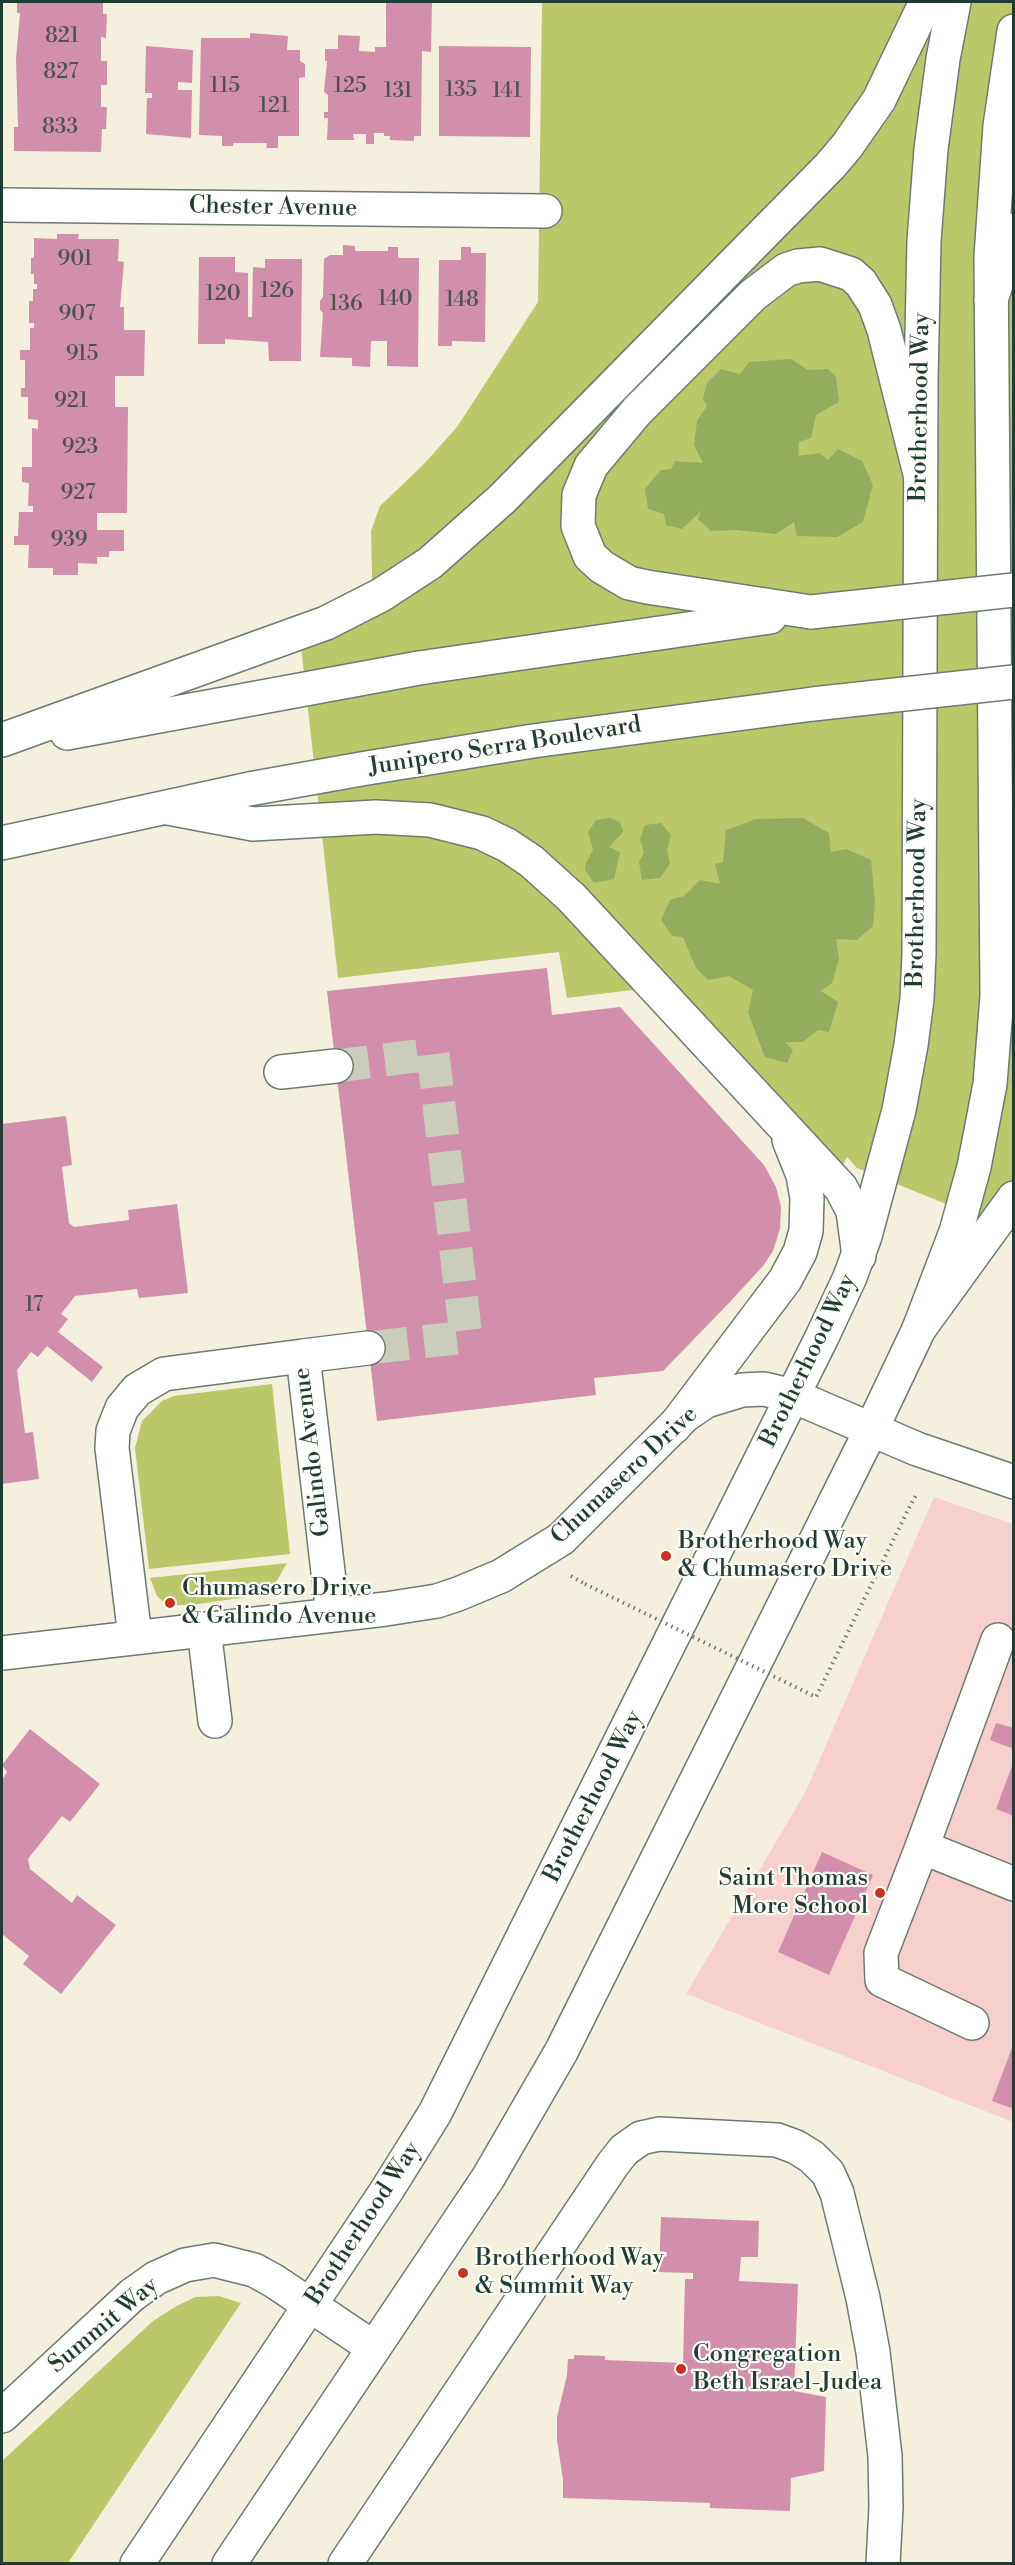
<!DOCTYPE html>
<html>
<head>
<meta charset="utf-8">
<style>
  body { margin:0 }
  #map { position:relative; width:1015px; height:2565px; overflow:hidden; background:#f5f0de; font-family:"Libre Bodoni",serif }
  canvas { display:block }
  .frame { position:absolute; inset:0; border:3px solid #1f3d34; pointer-events:none }
</style>
</head>
<body>
<div id="map">
<canvas width="1015" height="2565"></canvas>
<div class="frame"></div>
</div>
<script>
const g = document.querySelector('canvas').getContext('2d');
g.lineJoin = 'round';
function paint(path, color) {
  g.fillStyle = color;
  g.fill(path, 'evenodd');
}
function poly(rows) {
  const path = new Path2D();
  for (const r of rows) {
    path.moveTo(r[0], r[1]);
    for (let i = 2; i < r.length; i += 2) path.lineTo(r[i], r[i + 1]);
  }
  return path;
}
function trace(path, color, width, dash) {
  g.strokeStyle = color;
  g.lineWidth = width;
  g.lineCap = dash ? 'butt' : 'round';
  g.setLineDash(dash || []);
  g.stroke(path);
}
function drawText(font, color, halo, rows, align = 'center') {
  g.font = font + ' "Libre Bodoni",serif';
  g.lineWidth = 4.5;
  g.setLineDash([]);
  g.textBaseline = 'middle';
  g.strokeStyle = halo;
  g.fillStyle = color;
  for (const [text, x, y, turn = 0] of rows) {
    g.save();
    g.translate(x, y);
    g.rotate((+turn || 0) * Math.PI / 180);
    g.textAlign = isNaN(turn) ? turn : align;
    if (halo) g.strokeText(text, 0, 0);
    g.fillText(text, 0, 0);
    g.restore();
  }
}
paint(poly([
  [934,1497,1013,1524,1013,2122,686,1994,806,1791]
]), '#f7d0cd');
paint(poly([
  [542,2,1013,2,1013,1231,857,1168,847,1157,842,1167,673,985,567,998,559,952,338,978,301,647,373,616,371,531,380,506,424,464,457,427,538,302],
  [272,1384,290,1554,149,1569,135,1448,142,1421,162,1401,174,1396],
  [287,1563,275,1584,264,1592,253,1596,192,1605,172,1605,164,1602,157,1596,150,1578],
  [219,2296,241,2303,68,2563,2,2563,2,2461,153,2321,173,2308,195,2297]
]), '#bbc86a');
paint(poly([
  [791,359,808,370,828,369,836,377,839,402,816,415,811,438,799,442,798,456,820,453,828,460,838,449,862,461,873,485,863,522,837,537,797,536,794,522,776,534,736,530,711,531,698,519,701,511,682,529,666,525,664,514,648,509,645,489,661,470,671,469,675,461,703,463,694,445,697,421,707,406,703,399,707,383,721,369,740,374,749,362],
  [610,818,620,822,623,832,609,847,620,852,614,879,594,883,585,870,586,863,593,850,588,832,596,820],
  [803,818,829,833,831,852,846,849,871,860,875,901,873,926,857,940,836,939,839,959,832,983,821,991,838,1002,829,1032,818,1030,803,1042,785,1042,793,1050,787,1063,765,1057,748,1013,753,990,729,976,708,980,696,968,683,937,672,936,661,920,670,900,684,896,700,880,720,884,715,864,723,862,726,830,756,819],
  [661,823,671,835,667,850,670,864,660,878,642,880,639,862,644,852,640,839,645,825]
]), '#94ac5e');
paint(poly([
  [17,2,103,2,103,14,107,14,106,38,101,37,101,61,107,61,107,85,101,85,101,107,107,107,106,129,102,129,101,152,14,151,14,127,18,127,16,59,20,13,17,13],
  [386,2,432,2,431,52,422,51,421,136,414,136,414,141,390,140,390,136,384,136,384,133,374,133,374,144,366,144,366,134,353,134,354,140,327,140,328,118,324,118,324,112,328,112,328,95,324,92,327,61,325,61,325,49,338,49,338,35,360,36,359,51,375,52,375,47,386,47],
  [250,33,288,36,287,50,300,50,300,61,305,64,305,77,299,78,299,136,278,136,278,148,266,148,267,143,233,143,233,146,222,146,222,136,199,135,201,38,250,38],
  [146,46,193,50,192,83,178,82,178,90,192,90,191,138,146,134,147,98,152,98,152,93,145,93],
  [439,46,531,47,530,137,439,136],
  [57,234,79,234,78,239,119,239,118,261,124,262,120,307,124,307,124,330,145,330,144,376,115,376,115,407,128,407,127,513,97,513,97,530,124,530,124,551,109,551,109,557,97,557,97,564,78,563,78,575,53,575,53,568,28,568,29,545,14,545,14,536,18,536,19,512,33,512,33,506,28,506,29,483,22,482,22,467,32,467,32,428,38,429,38,420,28,419,28,397,21,397,21,388,25,388,25,360,20,360,20,350,30,350,30,328,34,328,34,323,29,323,29,301,33,301,33,289,37,289,37,284,34,284,34,274,31,274,31,258,34,258,34,238,57,239],
  [343,245,355,246,355,251,388,251,388,247,398,247,398,258,419,258,418,367,387,366,387,341,371,341,370,367,352,366,352,358,320,357,323,313,320,310,320,301,323,297,324,259,330,255,343,255],
  [461,247,471,247,471,253,486,253,485,342,452,341,452,346,438,346,439,260,461,260],
  [199,257,235,257,235,272,248,273,248,317,252,317,253,267,265,268,265,259,302,259,301,361,269,361,268,342,225,339,225,344,198,344],
  [547,968,552,1015,620,1007,764,1165,776,1187,781,1207,780,1229,773,1251,763,1266,728,1304,663,1371,594,1378,596,1395,377,1421,327,991],
  [66,1116,72,1165,62,1167,69,1223,74,1227,129,1220,128,1210,177,1204,188,1293,139,1298,137,1289,75,1296,61,1314,68,1319,58,1332,103,1367,92,1382,47,1346,38,1357,31,1352,17,1370,25,1433,33,1432,39,1479,2,1484,2,1124],
  [996,1723,1014,1728,1014,1749,990,1740],
  [30,1729,100,1784,70,1822,62,1816,28,1859,30,1869,72,1903,77,1895,116,1925,61,1994,23,1964,29,1956,2,1934,2,1780,7,1772,2,1765],
  [1013,1763,1014,1763,1014,1816,996,1809],
  [822,1852,873,1875,829,1975,778,1952],
  [1013,2045,1014,2045,1014,2109,992,2101],
  [661,2217,759,2221,758,2257,741,2257,739,2281,798,2284,794,2391,826,2397,824,2471,791,2478,790,2511,710,2508,710,2503,563,2498,563,2480,557,2440,557,2417,567,2375,568,2359,574,2359,574,2355,605,2356,605,2360,683,2363,685,2279,693,2279,693,2273,659,2272]
]), '#d28fab');
trace(poly([
  [336,1066,433,1054,466,1337,368,1348]
]), '#caccbc', 33, [33, 16]);
const minor = poly([
  [2,205,545,211],
  [281,1072,336,1066],
  [303,1356,368,1348],
  [204,1629,215,1721],
  [135,1637,112,1448,113,1431,122,1408,137,1390,164,1374,303,1356,333,1615],
  [998,1640,922,1847,1014,1884],
  [2,1653,386,1609,437,1601,458,1594,501,1576,561,1539,684,1416,706,1401,742,1390,764,1389,793,1396,917,1449,1014,1482],
  [922,1847,881,1953,882,1980,972,2023],
  [2,2416,132,2295,156,2278,185,2265,214,2260,254,2270,274,2281,374,2348],
  [345,2564,613,2164,624,2150,641,2138,659,2134,777,2140,796,2147,812,2157,828,2173,837,2193,863,2298,873,2352,885,2456,886,2507,883,2564]
]);
const major = poly([
  [137,2564,387,2190,435,2113,822,1337,850,1277,865,1236,899,1110,911,1045,917,999,919,954,921,380,924,241,931,149,943,59,954,2],
  [229,2564,488,2178,561,2052,871,1430,919,1329,956,1232,974,1167,990,1084,997,996,991,257,1000,126,1014,31]
]);
const highway = poly([
  [991,300,1014,230],
  [811,612,647,587,629,583,602,567,590,556,578,526,579,495,591,466,637,411,753,295,786,270,798,266,820,264,851,274,861,283,875,305,884,330,920,474],
  [67,733,419,668,770,617],
  [2,740,326,623,381,595,430,563,502,499,830,166,847,146,879,100,926,2],
  [168,808,253,824,376,817,430,820,482,833,507,845,531,861,572,898,841,1188,853,1211,859,1256],
  [997,823,1014,896],
  [2,843,249,789,361,769,533,741,813,704],
  [919,1329,1014,1198],
  [674,1427,785,1280,800,1252,806,1231,807,1198,803,1175,789,1140]
]);
trace(minor, '#6a7c70', 36);
trace(major, '#6a7c70', 36);
trace(highway, '#6a7c70', 36);
trace(poly([
  [909,1508,916,1495],
  [571,1576,585,1584]
]), '#6a7c70', 4, [1.5, 4.5]);
trace(minor, '#fff', 33);
trace(major, '#fff', 33);
trace(highway, '#fff', 33);
const highwayBridge = poly([
  [811,612,1014,590],
  [813,704,1014,682]
]);
trace(highwayBridge, '#6a7c70', 36, []);
trace(poly([
  [585,1584,816,1697,909,1508]
]), '#6a7c70', 4, [1.5, 4.5]);
trace(highwayBridge, '#fff', 33);
for (const [x, y, r, color] of [
  [666,1556,6,"#c8321e"],
  [170,1603,6,"#c8321e"],
  [880,1893,6,"#c8321e"],
  [463,2273,6,"#c8321e"],
  [681,2369,6,"#c8321e"]
]) {
  const dot = new Path2D();
  dot.arc(x, y, r, 0, 2 * Math.PI);
  g.fillStyle = color;
  g.fill(dot);
  trace(dot, '#fdfcf7', 2);
}
drawText('21px', '#4c5252', null, [
  ["821",62,37],
  ["827",61,73],
  ["115",225,87],
  ["125",350,87],
  ["135",461,91],
  ["131",398,92],
  ["141",507,92],
  ["121",274,107],
  ["833",60,128],
  ["901",75,260],
  ["126",277,292],
  ["120",223,295],
  ["140",395,300],
  ["148",462,301],
  ["136",346,305],
  ["907",77,315],
  ["915",82,355],
  ["921",71,402],
  ["923",80,448],
  ["927",78,494],
  ["939",69,541],
  ["17",34,1306]
]);
drawText('24px', '#1f3d34', '#fdfcf7', [
  ["Chester Avenue",273,208,1],
  ["Brotherhood Way",921,407,-89],
  ["Junipero Serra Boulevard",505,747,-9],
  ["Brotherhood Way",918,893,-89],
  ["Brotherhood Way",809,1361,-64],
  ["Galindo Avenue",313,1452,-97],
  ["Chumasero Drive",625,1476,-43],
  ["Brotherhood Way",594,1797,-63],
  ["Brotherhood Way",364,2224,-57],
  ["Summit Way",104,2326,-40]
]);
drawText('24px', '#1f3d34', '#fdfcf7', [
  ["Brotherhood Way",678,1542],
  ["& Chumasero Drive",678,1570],
  ["Chumasero Drive",182,1589],
  ["& Galindo Avenue",182,1617],
  ["Saint Thomas",868,1879,"right"],
  ["More School",868,1907,"right"],
  ["Brotherhood Way",475,2259],
  ["& Summit Way",475,2287],
  ["Congregation",693,2355],
  ["Beth Israel-Judea",693,2383]
], 'left');
</script>
</body>
</html>
